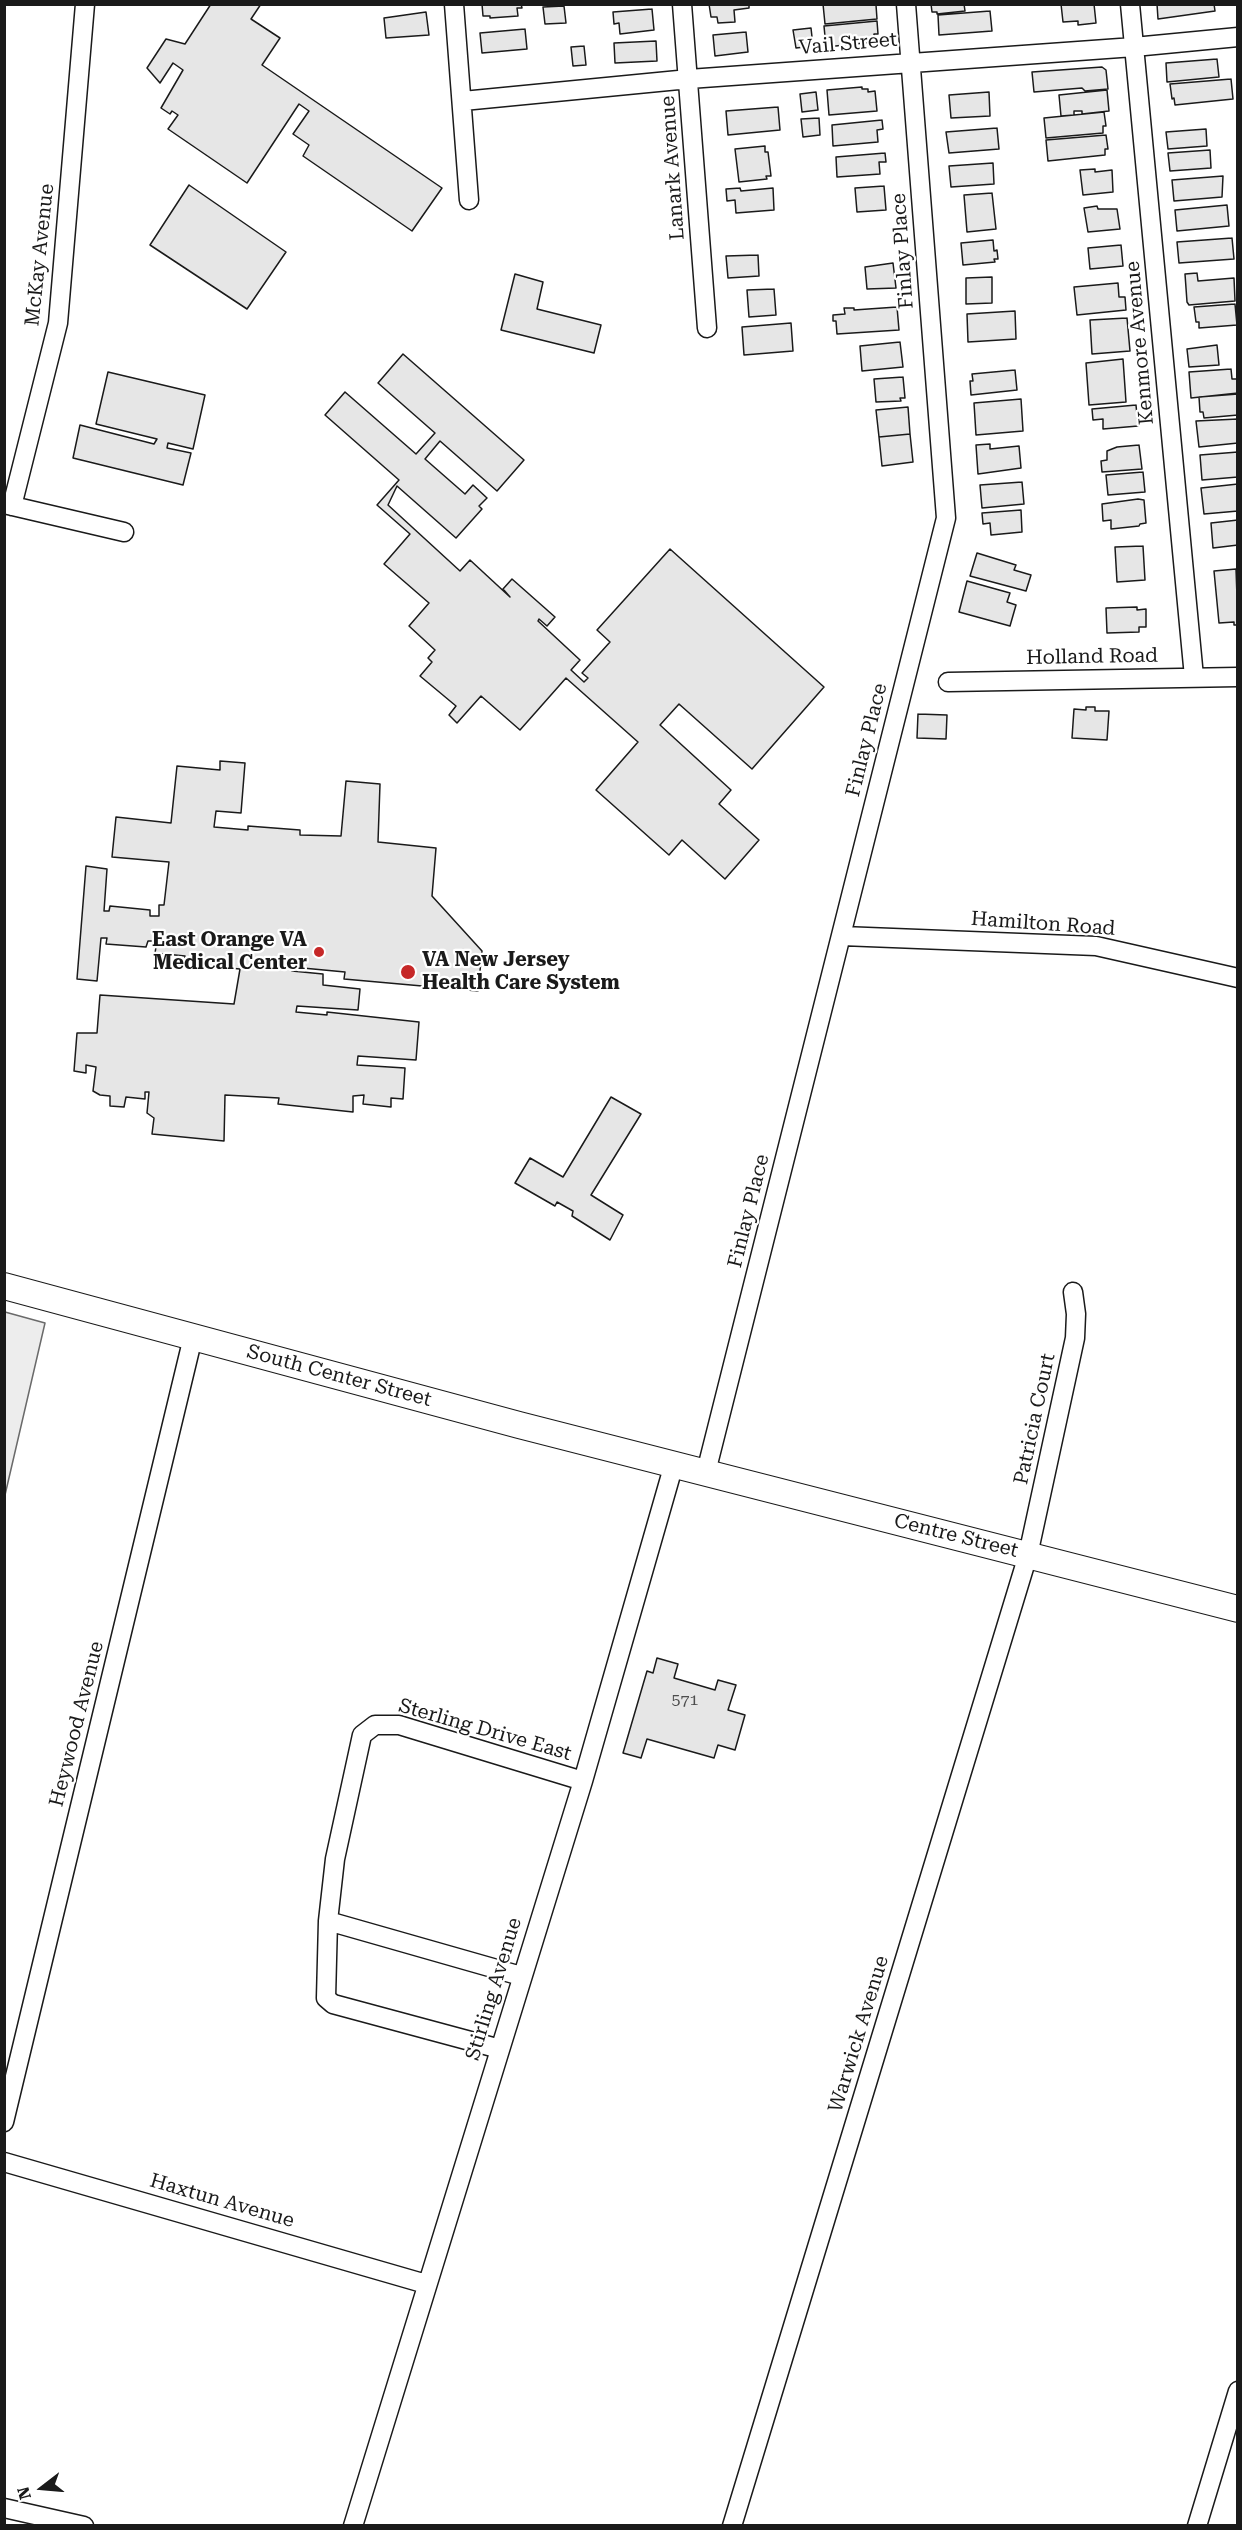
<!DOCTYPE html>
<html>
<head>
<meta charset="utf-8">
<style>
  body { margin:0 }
  #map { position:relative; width:1242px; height:2530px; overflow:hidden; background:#fff; font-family:"Roboto Serif",serif }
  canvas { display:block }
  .frame { position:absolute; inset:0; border:6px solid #1a1a1a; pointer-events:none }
  .north { position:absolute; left:12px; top:2458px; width:60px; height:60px; -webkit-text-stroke:4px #fff; paint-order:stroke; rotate:254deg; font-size:16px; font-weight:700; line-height:24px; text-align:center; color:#1a1a1a }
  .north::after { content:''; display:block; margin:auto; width:21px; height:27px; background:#1a1a1a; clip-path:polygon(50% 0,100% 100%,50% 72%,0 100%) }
</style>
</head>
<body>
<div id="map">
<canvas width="1242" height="2530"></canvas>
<div class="frame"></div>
<div class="north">N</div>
</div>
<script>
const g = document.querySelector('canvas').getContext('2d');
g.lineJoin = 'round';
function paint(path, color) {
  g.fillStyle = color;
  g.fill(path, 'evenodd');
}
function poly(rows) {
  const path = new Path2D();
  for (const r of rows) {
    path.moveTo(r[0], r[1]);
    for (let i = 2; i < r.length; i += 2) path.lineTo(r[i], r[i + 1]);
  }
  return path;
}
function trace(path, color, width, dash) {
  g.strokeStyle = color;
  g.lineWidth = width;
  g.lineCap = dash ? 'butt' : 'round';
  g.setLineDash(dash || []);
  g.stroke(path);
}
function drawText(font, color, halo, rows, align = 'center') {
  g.font = font + ' "Roboto Serif",serif';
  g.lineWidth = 4.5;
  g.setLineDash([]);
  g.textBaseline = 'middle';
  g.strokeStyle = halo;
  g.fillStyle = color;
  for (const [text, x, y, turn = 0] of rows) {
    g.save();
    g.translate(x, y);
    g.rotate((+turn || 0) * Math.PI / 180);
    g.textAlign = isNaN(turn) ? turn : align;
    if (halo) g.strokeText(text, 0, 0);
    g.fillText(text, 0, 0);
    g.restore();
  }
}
const green = poly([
  [5,1312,45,1323,5,1495,4,1312,5,1312]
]);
paint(green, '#ededed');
trace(green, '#6a6a6a', 1.5);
const building = poly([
  [211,4,261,4,251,19,280,38,262,65,442,188,412,231,303,156,309,145,293,134,309,111,299,104,247,183,168,129,178,115,172,111,170,114,161,108,183,70,173,63,160,83,147,68,166,39,185,44,211,4],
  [482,4,521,4,522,8,517,8,518,16,490,18,490,16,483,16,482,4],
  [709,4,749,4,749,8,734,10,735,22,718,23,717,17,711,17,709,4],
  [823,4,876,5,877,19,825,24,823,4],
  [931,4,964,4,965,11,937,14,937,12,932,12,931,4],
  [1061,4,1094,4,1096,23,1078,25,1078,21,1063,22,1061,4],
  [1157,4,1214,4,1215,11,1158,19,1157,4],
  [564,6,566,23,545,24,543,7,564,6],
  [652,9,654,30,620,34,619,23,614,24,613,12,652,9],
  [990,11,992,31,939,35,938,15,990,11],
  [426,12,429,35,386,38,384,18,426,12],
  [877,21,878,34,874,34,874,42,826,47,824,26,877,21],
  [811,28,813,46,796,48,793,30,811,28],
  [525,29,527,49,482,53,480,33,525,29],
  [746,32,748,52,715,56,713,35,746,32],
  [656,41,657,61,615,63,614,43,656,41],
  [584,46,586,65,573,66,571,47,584,46],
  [1217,59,1219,77,1167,82,1166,63,1217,59],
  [1102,67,1106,70,1108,89,1085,91,1082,88,1034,92,1032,72,1102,67],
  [1231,79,1233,99,1175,105,1174,98,1172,99,1170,84,1231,79],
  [862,87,862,89,868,89,868,92,875,91,877,111,829,115,827,90,862,87],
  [1107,90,1109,111,1082,114,1082,111,1074,111,1074,115,1061,116,1059,95,1107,90],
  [816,92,818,110,802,112,800,94,816,92],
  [989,92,990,116,951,118,949,95,989,92],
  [778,107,780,130,728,135,726,111,778,107],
  [1104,112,1106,126,1103,126,1103,133,1046,138,1044,118,1104,112],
  [819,118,820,135,803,137,801,119,819,118],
  [882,120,883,129,877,130,878,142,833,146,832,125,882,120],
  [997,128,999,149,949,153,946,132,997,128],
  [1206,129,1207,146,1168,149,1166,132,1206,129],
  [1106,135,1108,149,1105,149,1105,155,1048,161,1046,140,1106,135],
  [765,146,765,152,768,152,771,176,766,176,767,179,739,182,735,149,765,146],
  [1210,150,1211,168,1170,171,1168,153,1210,150],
  [885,153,886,162,879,162,880,174,837,177,836,157,885,153],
  [993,163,994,184,951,187,949,166,993,163],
  [1095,169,1095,172,1112,170,1113,192,1083,195,1080,170,1095,169],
  [1223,176,1222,197,1174,201,1172,180,1223,176],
  [189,185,286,252,247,309,150,245,189,185],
  [884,186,886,210,857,212,855,188,884,186],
  [740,188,741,191,773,188,774,210,736,213,735,200,727,201,726,189,740,188],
  [992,193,996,229,967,232,964,195,992,193],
  [1227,205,1229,226,1177,231,1175,210,1227,205],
  [1097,206,1098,209,1117,209,1120,229,1088,232,1084,208,1097,206],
  [1232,238,1234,259,1179,263,1177,242,1232,238],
  [993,240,994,251,997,250,998,259,994,259,995,262,963,265,961,243,993,240],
  [1121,245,1123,266,1090,269,1088,248,1121,245],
  [758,255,759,276,728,278,726,256,758,255],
  [893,263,896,288,867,289,865,267,893,263],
  [1197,273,1198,281,1234,278,1235,301,1189,305,1187,302,1185,274,1197,273],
  [515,274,543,282,537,309,601,325,594,353,501,330,515,274],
  [992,277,992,303,966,304,966,278,992,277],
  [1118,283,1119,297,1125,297,1126,310,1077,315,1074,287,1118,283],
  [774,289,776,315,749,317,747,290,774,289],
  [1235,304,1237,325,1199,328,1199,322,1196,322,1194,307,1235,304],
  [897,307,899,330,837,334,836,321,833,321,833,315,845,314,844,308,854,308,854,310,897,307],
  [1015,311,1016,339,968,342,967,314,1015,311],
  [1127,318,1130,351,1092,354,1090,320,1127,318],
  [791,323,793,351,744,355,742,327,791,323],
  [900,342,903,367,862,371,860,346,900,342],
  [1217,345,1219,365,1189,367,1187,349,1217,345],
  [403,354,524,460,497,491,440,441,425,459,465,494,473,485,487,498,479,506,482,509,456,538,397,486,388,505,460,571,470,560,510,597,503,589,512,579,555,617,547,626,539,619,538,621,580,660,571,670,584,682,588,678,582,673,610,642,597,630,670,549,824,687,752,769,679,704,660,725,731,790,719,804,759,840,725,879,682,840,669,855,596,790,638,742,566,678,520,730,481,696,457,723,449,715,456,706,420,676,432,662,428,658,435,650,409,626,429,603,384,564,410,534,377,505,399,480,325,415,345,392,416,454,435,433,378,383,403,354],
  [1123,359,1126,402,1089,405,1086,363,1123,359],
  [1231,369,1232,379,1238,379,1238,393,1191,398,1189,372,1231,369],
  [1015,370,1017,390,971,395,970,381,973,381,972,374,1015,370],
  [108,372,205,395,193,449,168,443,167,448,191,453,183,485,73,458,80,425,154,444,157,439,96,424,108,372],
  [903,377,905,398,900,398,901,401,876,402,874,379,903,377],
  [1238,394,1238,415,1204,418,1203,412,1200,412,1199,397,1238,394],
  [1021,399,1023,431,976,435,974,403,1021,399],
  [1136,405,1138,426,1103,429,1103,419,1093,420,1092,409,1136,405],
  [908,407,910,434,879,437,876,410,908,407],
  [1238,419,1238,443,1199,447,1196,421,1238,419],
  [910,434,913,462,882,466,879,437,910,434],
  [990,444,990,449,1019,446,1021,468,978,474,976,445,990,444],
  [1139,445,1142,469,1102,472,1101,461,1107,460,1107,451,1117,447,1139,445],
  [1238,452,1238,477,1202,480,1200,455,1238,452],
  [1143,472,1145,492,1108,495,1106,475,1143,472],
  [1022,482,1024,504,982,508,980,485,1022,482],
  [1238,484,1238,511,1204,514,1201,488,1238,484],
  [1138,499,1144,500,1146,523,1140,524,1139,526,1111,529,1111,520,1103,521,1102,504,1138,499],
  [1021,510,1022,532,991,535,990,523,983,524,982,513,1021,510],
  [1238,520,1238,545,1213,548,1211,523,1238,520],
  [1143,546,1145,580,1117,582,1115,547,1143,546],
  [977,553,1016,565,1014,570,1031,575,1026,591,970,576,977,553],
  [1236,569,1238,625,1234,625,1234,622,1219,623,1214,571,1236,569],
  [967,581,1010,593,1007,602,1016,605,1010,626,959,612,967,581],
  [1137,607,1137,610,1146,609,1146,627,1139,627,1139,632,1107,633,1106,608,1137,607],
  [1086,707,1095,707,1095,711,1109,711,1107,740,1072,738,1074,709,1086,710,1086,707],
  [918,714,947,715,946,739,917,738,918,714],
  [220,761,245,763,241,813,216,811,214,827,248,830,248,826,300,830,300,835,341,836,346,781,380,784,378,842,436,848,432,896,482,951,478,991,344,979,345,972,292,967,292,971,323,974,323,985,360,989,358,1010,297,1006,296,1012,327,1015,327,1012,419,1022,416,1060,358,1056,357,1065,405,1068,403,1099,391,1098,391,1107,363,1104,364,1095,353,1096,353,1112,278,1104,279,1098,225,1095,224,1141,152,1134,154,1118,147,1113,149,1092,145,1092,145,1099,126,1097,124,1107,110,1106,110,1096,100,1095,93,1091,96,1067,86,1065,86,1073,74,1071,77,1033,97,1033,100,995,234,1004,240,969,184,964,185,956,155,953,157,941,148,941,146,947,106,944,107,938,101,938,97,981,77,979,86,866,107,869,104,911,109,911,110,906,150,910,150,916,159,916,159,905,164,905,169,862,112,857,116,817,171,823,177,766,220,770,220,761],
  [611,1097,641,1114,591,1195,623,1215,610,1240,572,1216,573,1211,557,1202,555,1206,515,1183,530,1158,563,1177,611,1097],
  [657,1658,678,1664,674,1678,715,1690,718,1680,736,1685,728,1710,745,1715,735,1750,718,1745,714,1758,647,1739,641,1758,623,1753,647,1671,653,1673,657,1658]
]);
paint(building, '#e6e6e6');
trace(building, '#1a1a1a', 1.5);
const minor = poly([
  [454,4,469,200],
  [682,4,707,328],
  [1130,4,1194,677],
  [463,101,689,79,1134,47,1238,37],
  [4,504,124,532],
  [12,506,58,323,85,4],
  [948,682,1238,677],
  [842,936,1096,946,1238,978],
  [706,1472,946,518,906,4],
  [328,1921,521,1976],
  [500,2049,333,2004,326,1998,328,1921,335,1859,362,1735,375,1725,399,1725,583,1781],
  [4,2122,193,1337],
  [4,2162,426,2284],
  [4,2508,84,2526],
  [353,2526,583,1781,674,1464],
  [732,2526,1028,1555,1075,1338,1076,1314,1073,1292],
  [1197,2526,1238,2391]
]);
const secondary = poly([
  [4,1286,519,1425,1238,1609]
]);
trace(minor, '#1a1a1a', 21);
trace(secondary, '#1a1a1a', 28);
trace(minor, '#fff', 18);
trace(secondary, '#fff', 26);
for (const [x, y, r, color] of [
  [319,952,6,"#c62828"],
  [408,972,8,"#c62828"]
]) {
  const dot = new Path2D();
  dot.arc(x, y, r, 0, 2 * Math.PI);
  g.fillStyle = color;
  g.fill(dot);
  trace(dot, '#fff', 2);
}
drawText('16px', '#4d4d4d', null, [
  ["571",685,1700]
]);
drawText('20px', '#1a1a1a', '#fff', [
  ["Vail Street",848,44,-5],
  ["Lanark Avenue",673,168,-94],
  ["Finlay Place",903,251,-94],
  ["McKay Avenue",40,255,-84],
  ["Kenmore Avenue",1140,343,-95],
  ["Holland Road",1092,657,-1],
  ["Finlay Place",867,740,-76],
  ["Hamilton Road",1043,924,4],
  ["Finlay Place",749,1211,-76],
  ["South Center Street",339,1376,15],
  ["Patricia Court",1035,1419,-78],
  ["Centre Street",956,1536,14],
  ["Heywood Avenue",77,1724,-76],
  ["Sterling Drive East",485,1730,16],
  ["Stirling Avenue",494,1989,-73],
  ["Warwick Avenue",859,2034,-73],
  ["Haxtun Avenue",222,2201,16]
]);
drawText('bold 20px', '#1a1a1a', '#fff', [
  ["East Orange VA",307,940],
  ["Medical Center",307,963],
  ["VA New Jersey",422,960,"left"],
  ["Health Care System",422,983,"left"]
], 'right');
</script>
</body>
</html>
